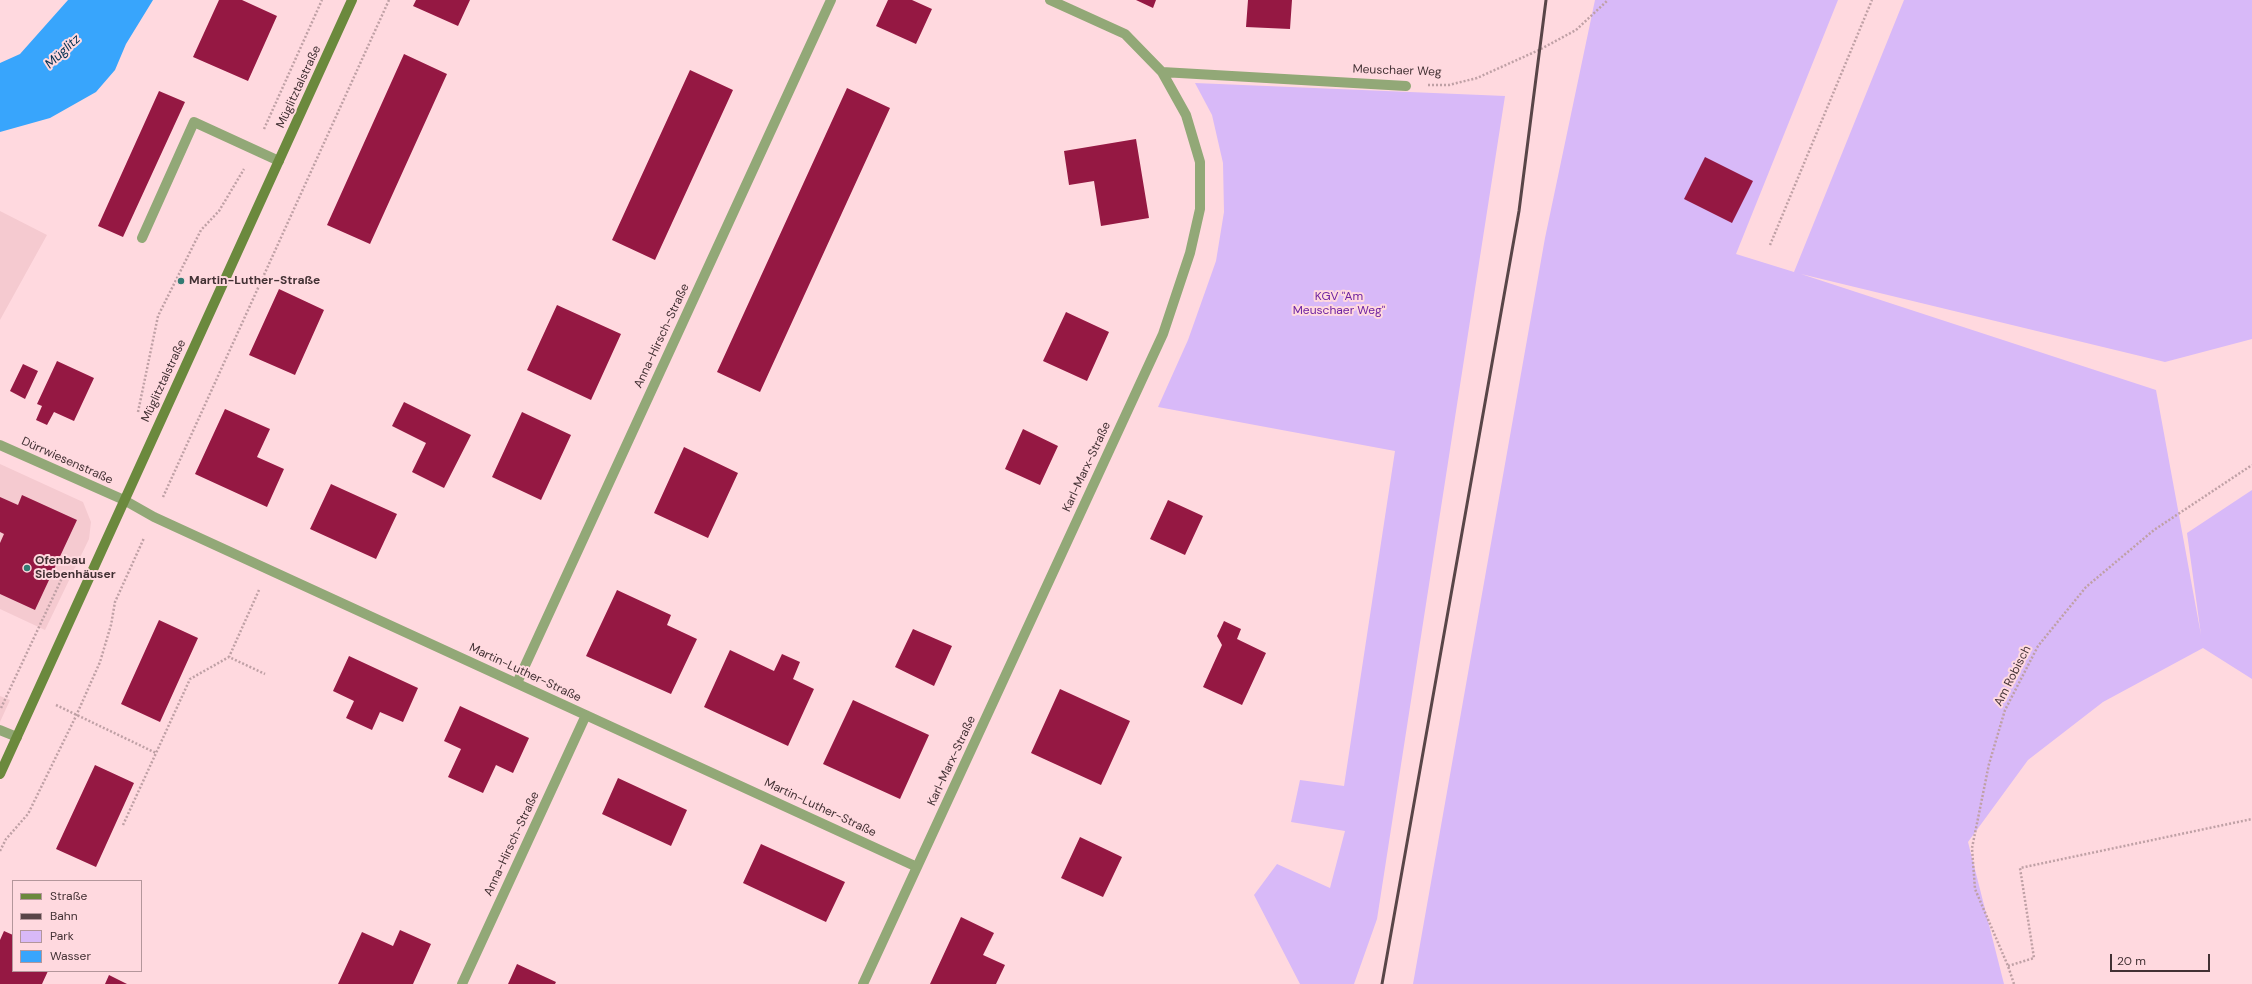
<!DOCTYPE html>
<meta charset="utf-8">
<style>
body{margin:0}
#map{position:relative;width:2252px;height:984px;overflow:hidden;background:#ffd9df;font-family:"DM Sans",sans-serif}
canvas{display:block}
.legend{position:absolute;left:12px;top:880px;width:130px;height:92px;box-sizing:border-box;background:#ffd9df;border:1px solid #b4969b;margin:0;padding:5px 7px;list-style:none;font-size:12px;color:#433134}
.legend li{display:flex;align-items:center;gap:8px;height:20px}
.legend b{width:20px;border:1px solid #b4969b}
.scale{position:absolute;left:2110px;top:954px;width:100px;height:18px;box-sizing:border-box;border:2px solid #433134;border-top:0;padding-left:5px;font-size:12px;line-height:14px;white-space:nowrap;color:#433134;-webkit-text-stroke:3px #ffd9df;paint-order:stroke}
</style>
<div id="map">
<canvas width="2252" height="984"></canvas>
<ul class="legend">
<li><b style="height:5px;background:#6b893d"></b>Straße</li>
<li><b style="height:5px;background:#594548"></b>Bahn</li>
<li><b style="height:11px;background:#d8b9f8"></b>Park</li>
<li><b style="height:11px;background:#38a5fc"></b>Wasser</li>
</ul>
<div class="scale">20 m</div>
</div>
<script>
const c = document.querySelector('canvas').getContext('2d');
c.lineJoin = 'round';
function fill(path, color) { c.fillStyle = color; c.fill(path, 'evenodd'); }
const toPath = rows => new Path2D(rows.map(r => 'M' + r).join(''));
function strokePath(path, color, width, dash) { c.strokeStyle = color; c.lineWidth = width; c.lineCap = dash ? 'butt' : 'round'; c.setLineDash(dash || []); c.stroke(path); }
function drawText(font, color, halo, rows, align = 'center') {
  c.font = font + ' "DM Sans",sans-serif'; c.lineWidth = 4; c.setLineDash([]); c.textBaseline = 'middle'; c.strokeStyle = halo; c.fillStyle = color; for (const [text, x, y, turn = 0] of rows) {
    c.save(); c.translate(x, y); c.rotate((+turn || 0) * Math.PI / 180); c.textAlign = isNaN(turn) ? turn : align; if (halo) c.strokeText(text, 0, 0); c.fillText(text, 0, 0); c.restore();
  }
}
fill(toPath([
 [0,211,47,235,0,320],
 [0,464,83,502,91,522,89,539,45,630,0,609],
 [0,696,10,700,0,722]
]), '#f5cad0');
fill(toPath([
 [1595,0,1838,0,1736,254,1794,272,1904,0,2252,0,2252,339,2165,362,1801,274,2156,390,2201,635,2187,533,2252,490,2252,679,2203,648,2103,702,2028,760,1968,842,2004,984,1413,984,1545,238],
 [1195,83,1505,96,1377,919,1354,984,1300,984,1254,895,1277,864,1330,888,1345,831,1291,822,1300,780,1344,786,1395,451,1158,407,1188,340,1216,261,1224,212,1223,163,1212,115]
]), '#d8b9f8');
fill(toPath([
 [68,0,153,0,126,44,115,70,96,92,50,118,0,132,0,63,20,54]
]), '#38a5fc');
fill(toPath([
 [219,0,242,0,277,16,248,81,193,57],
 [416,0,470,0,458,26,413,6],
 [888,0,912,0,932,9,916,44,876,26],
 [1136,0,1156,0,1153,8],
 [1248,0,1292,0,1290,29,1246,27],
 [404,54,447,74,370,244,327,225],
 [690,70,733,90,655,260,612,240],
 [847,88,890,108,760,392,717,372],
 [159,91,185,102,123,237,98,226],
 [1136,139,1149,218,1101,226,1094,181,1069,185,1064,151],
 [1705,157,1753,181,1732,223,1684,199],
 [279,289,324,310,295,375,249,355],
 [557,305,621,334,591,400,527,370],
 [1066,312,1109,332,1087,381,1043,361],
 [57,361,94,378,74,421,54,412,47,425,36,420,42,406,37,404],
 [23,364,38,371,25,399,10,391],
 [404,402,471,435,444,488,412,472,426,443,392,426],
 [225,409,270,429,257,457,284,469,267,507,195,474],
 [522,412,571,435,541,500,492,477],
 [1023,429,1058,446,1040,485,1005,469],
 [684,447,738,473,708,538,654,513],
 [331,484,397,514,376,559,310,529],
 [22,495,77,520,35,610,0,594,0,543,4,534,0,532,0,497,18,505],
 [1168,500,1203,516,1185,555,1150,539],
 [617,590,671,615,667,625,697,639,671,694,586,656],
 [159,620,198,638,160,722,121,704],
 [1224,621,1241,629,1237,639,1266,653,1242,705,1203,687,1222,645,1217,636],
 [913,629,952,646,934,686,895,667],
 [730,650,774,671,782,654,800,662,793,679,814,689,788,746,704,707],
 [349,656,418,688,403,722,380,712,372,730,346,718,354,701,333,691],
 [1060,689,1130,721,1101,785,1031,753],
 [853,700,929,735,900,799,823,764],
 [460,706,529,738,513,773,496,765,483,793,448,777,461,749,444,741],
 [95,765,134,783,96,867,56,849],
 [618,778,687,810,671,846,602,814],
 [1080,837,1122,857,1103,897,1061,878],
 [761,844,845,882,826,922,743,883],
 [961,917,994,933,983,955,1005,965,996,984,930,984],
 [400,930,431,944,413,984,338,984,362,932,393,946],
 [4,931,13,935,13,971,48,971,42,984,0,984,0,940],
 [517,964,556,982,555,984,508,984],
 [109,975,127,984,105,984]
]), '#951843');
strokePath(toPath([
 [1428,85,1449,85,1477,78,1539,50,1576,30,1608,0],
 [264,129,322,0],
 [1770,245,1872,0],
 [138,412,158,316,201,230,219,211,244,169],
 [163,497,389,0],
 [259,590,229,657,265,674],
 [56,705,156,753],
 [1,708,62,578],
 [123,825,190,679,229,657],
 [0,851,6,839,28,814,76,716,100,662,111,625,115,602,144,538],
 [2008,966,2034,958,2020,868,2252,819],
 [2014,984,2008,966,1975,889,1972,848,1989,764,2005,710,2038,646,2086,587,2154,530,2252,465]
]), '#bfa0a5', 2.5, [2, 2]);
strokePath(toPath([
 [142,238,194,122,279,161],
 [0,730,17,737]
]), '#92a877', 10);
strokePath(toPath([
 [1162,72,1406,86],
 [0,445,124,500,154,517,917,867],
 [517,683,831,0],
 [462,984,586,715],
 [863,984,1163,334,1190,253,1200,209,1200,162,1186,115,1162,72,1125,34,1050,0]
]), '#92a877', 10);
strokePath(toPath([
 [0,774,352,0]
]), '#6b893d', 10);
strokePath(toPath([
 [1382,984,1519,211,1546,0]
]), '#594548', 3);
for (const [x, y, r, color] of [
 [181,281,4,"#337b74"],
 [27,568,4,"#337b74"]
]) { const dot = new Path2D(); dot.arc(x, y, r, 0, 2 * Math.PI); c.fillStyle = color; c.fill(dot); strokePath(dot, '#ffd9df', 1.5); }
drawText('12px', '#433134', '#ffd9df', [
 ["Meuschaer Weg",1397,71,2],
 ["Müglitztalstraße",299,87,-65],
 ["Anna-Hirsch-Straße",662,336,-65],
 ["Müglitztalstraße",164,381,-65],
 ["Dürrwiesenstraße",67,461,24],
 ["Karl-Marx-Straße",1087,467,-65],
 ["Martin-Luther-Straße",525,673,25],
 ["Am Robisch",2013,676,-63],
 ["Karl-Marx-Straße",952,761,-65],
 ["Martin-Luther-Straße",820,808,25],
 ["Anna-Hirsch-Straße",512,844,-65]
]);
drawText('bold 12px', '#433134', '#ffd9df', [
 ["Martin-Luther-Straße",189,281],
 ["Ofenbau",35,561],
 ["Siebenhäuser",35,575]
], 'left');
drawText('12px', '#6f23a1', '#ffd9df', [
 ["KGV \"Am",1339,297],
 ["Meuschaer Weg\"",1339,311]
]);
drawText('italic 13px', '#033051', '#ffd9df', [
 ["Müglitz",63,52,-43]
]);
</script>
